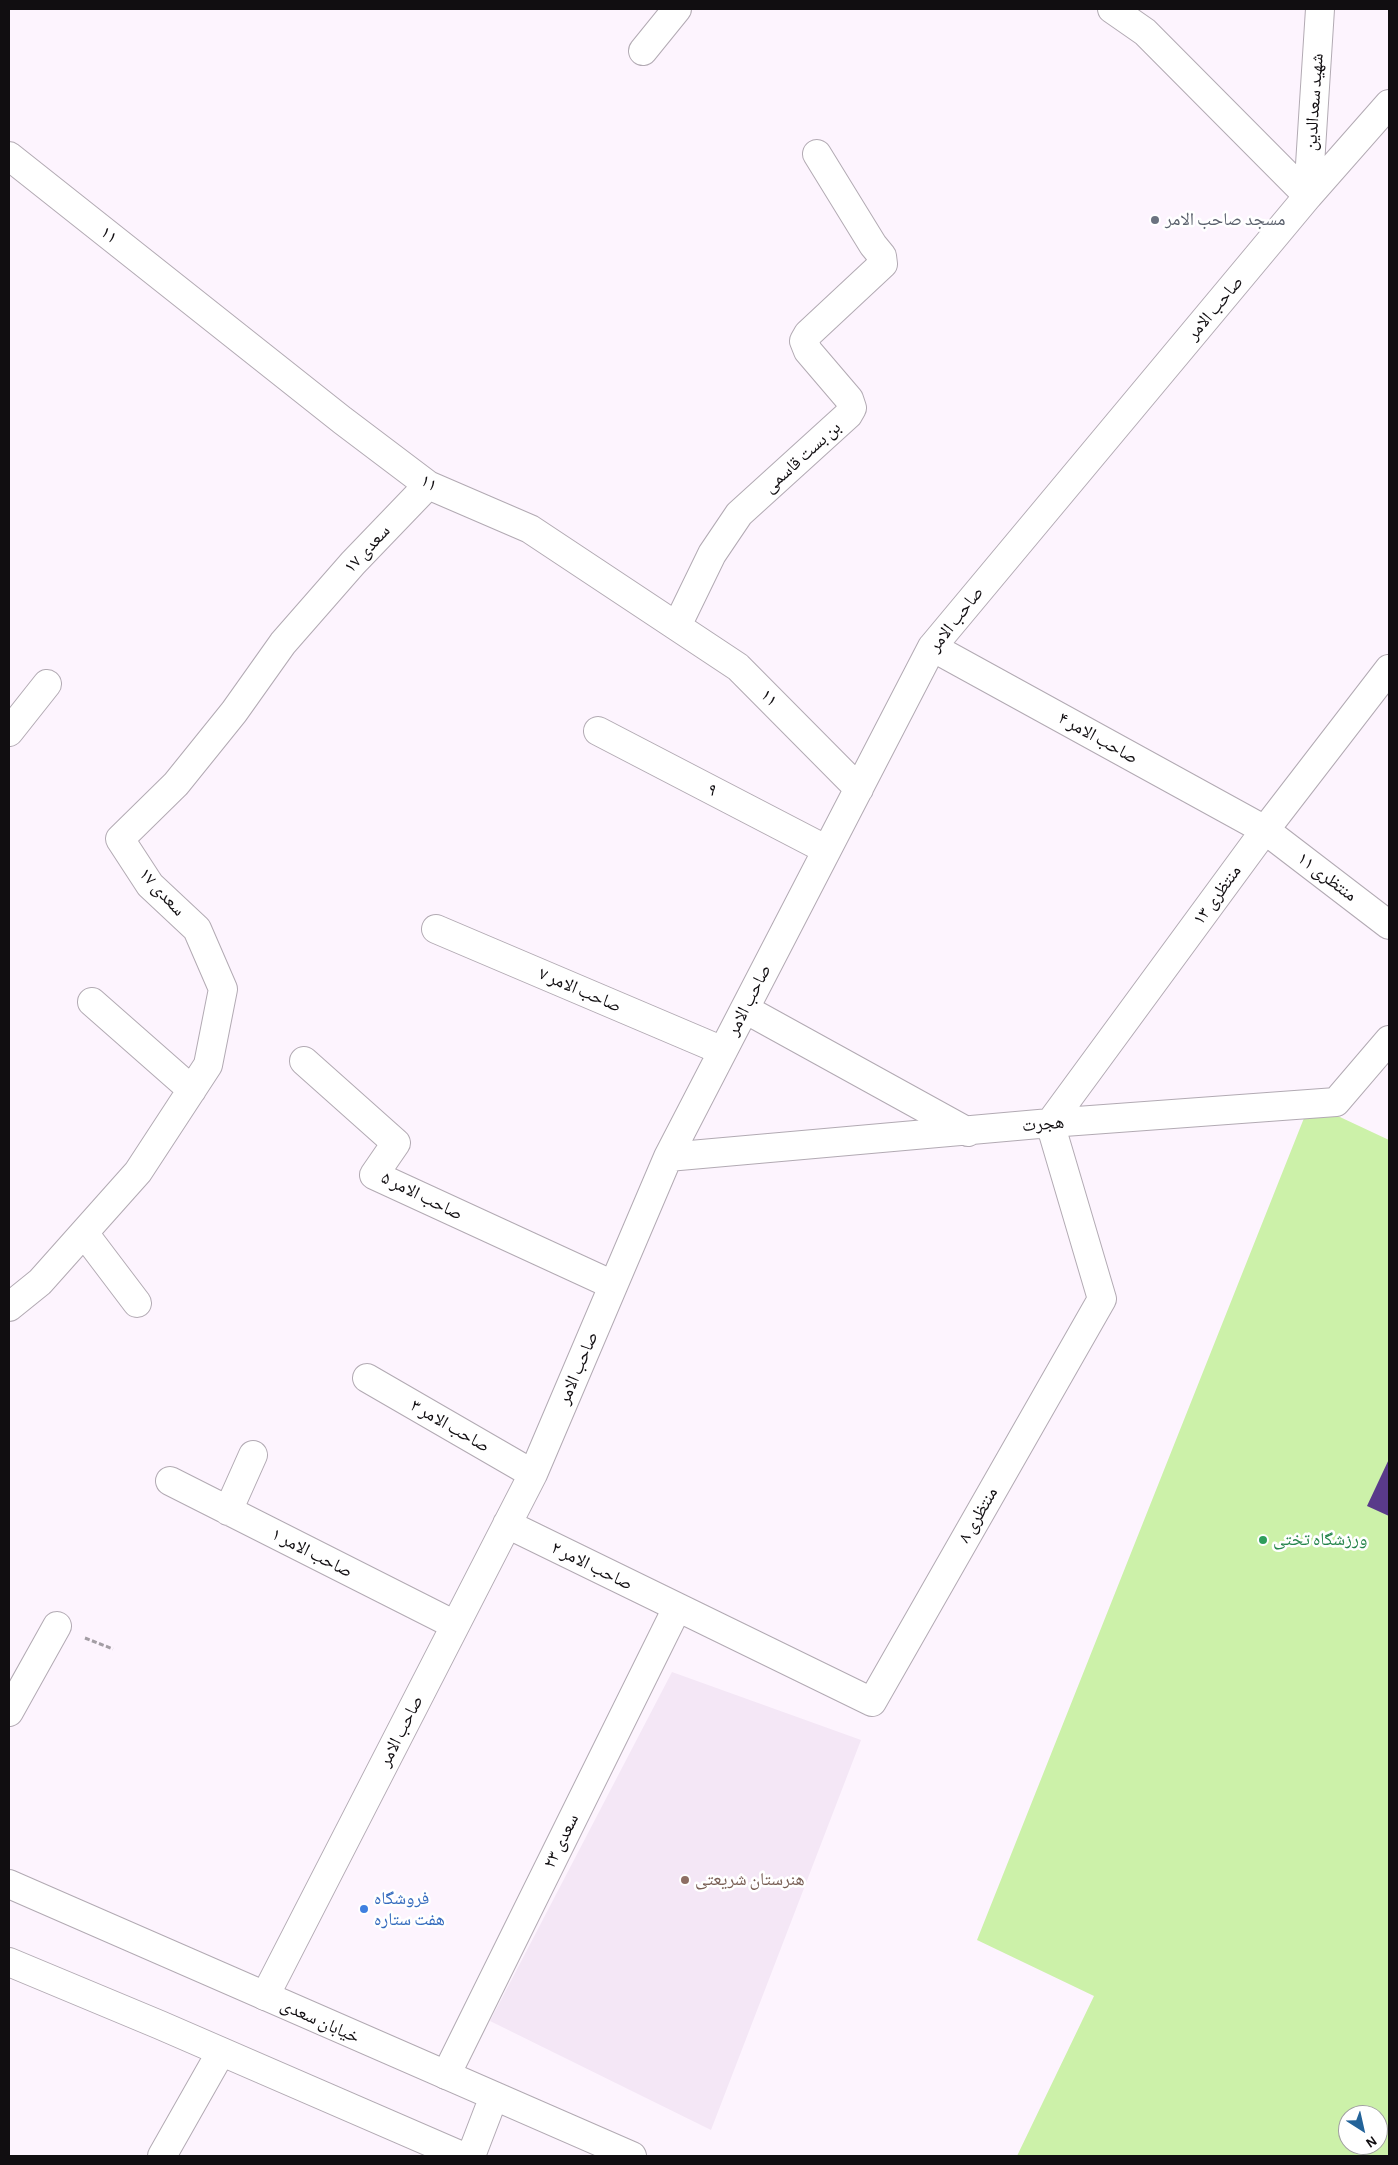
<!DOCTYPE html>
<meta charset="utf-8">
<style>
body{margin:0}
#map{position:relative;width:1398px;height:2165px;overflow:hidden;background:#fdf4fe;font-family:"Alegreya Sans",sans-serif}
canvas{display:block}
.frame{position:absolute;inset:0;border:10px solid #110e11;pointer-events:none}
.north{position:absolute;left:1338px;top:2105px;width:50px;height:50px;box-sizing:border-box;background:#fff;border:1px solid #a09fa0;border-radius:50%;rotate:145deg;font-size:14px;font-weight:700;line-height:20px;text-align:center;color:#110e11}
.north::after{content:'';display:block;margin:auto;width:18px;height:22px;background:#236399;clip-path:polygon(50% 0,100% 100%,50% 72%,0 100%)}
</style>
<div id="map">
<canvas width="1398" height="2165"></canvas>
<div class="frame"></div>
<div class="north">N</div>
</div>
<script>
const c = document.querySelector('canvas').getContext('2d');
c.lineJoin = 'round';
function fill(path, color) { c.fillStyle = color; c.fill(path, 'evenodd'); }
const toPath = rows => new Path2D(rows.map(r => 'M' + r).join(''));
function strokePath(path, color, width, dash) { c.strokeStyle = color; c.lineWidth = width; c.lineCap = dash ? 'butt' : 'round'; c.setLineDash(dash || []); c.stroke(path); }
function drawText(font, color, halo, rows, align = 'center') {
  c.font = font + ' "Alegreya Sans","Noto Naskh Arabic",sans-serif'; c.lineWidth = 5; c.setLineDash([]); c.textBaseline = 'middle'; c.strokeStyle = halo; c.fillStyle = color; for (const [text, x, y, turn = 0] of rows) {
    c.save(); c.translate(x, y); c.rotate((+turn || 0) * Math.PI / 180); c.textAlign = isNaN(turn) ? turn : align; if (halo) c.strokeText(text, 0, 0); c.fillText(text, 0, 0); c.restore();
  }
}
fill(toPath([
 [672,1672,861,1740,711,2130,490,2021]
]), '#f4e7f6');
fill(toPath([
 [1310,1103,1389,1140,1389,2156,1017,2156,1094,1996,977,1940],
 [1348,2115,1378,2115,1378,2145,1348,2145]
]), '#ccf1a9');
fill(toPath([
 [1389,1459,1389,1516,1367,1506]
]), '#593a8a');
const minor = toPath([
 [1112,9,1145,32,1308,196],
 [643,51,677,9],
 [9,156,342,420,428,485,530,529,738,667,859,789],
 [1308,196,1320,9],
 [677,626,712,554,739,514,848,415,852,408,849,399,808,351,804,341,808,334,883,264,882,256,873,245,817,154],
 [932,647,1265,830,1389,925],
 [598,731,827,850],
 [9,732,47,684],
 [436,929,723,1051],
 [92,1002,192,1090],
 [745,1009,968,1132],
 [304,1061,396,1143,374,1175,613,1285],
 [668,1157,1050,1123,1336,1102,1389,1040],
 [84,1233,137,1303],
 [9,1307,40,1282,138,1172,208,1065,223,989,197,929,150,885,120,839,176,784,234,712,283,643,353,563,428,485],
 [367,1378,533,1474],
 [170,1481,455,1625],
 [228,1511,253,1455],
 [507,1524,872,1702,1102,1299,1050,1123,1265,830,1389,669],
 [9,1712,57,1626],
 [265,1996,533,1474,668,1157,932,647,1308,196,1389,104],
 [446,2075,677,1608]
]);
const tertiary = toPath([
 [162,2156,221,2052]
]);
const secondary = toPath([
 [9,1884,632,2156],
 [9,1962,160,2025,462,2156],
 [471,2156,494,2096]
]);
strokePath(minor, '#b2aab3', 30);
strokePath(tertiary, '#b2aab3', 30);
strokePath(secondary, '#b2aab3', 30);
strokePath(toPath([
 [85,1638,113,1649]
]), '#a39da4', 3, [5, 2.5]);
strokePath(minor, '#fff', 28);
strokePath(tertiary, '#fff', 28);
strokePath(secondary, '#fff', 28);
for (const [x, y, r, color] of [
 [1155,220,5,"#6b7280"],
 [1263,1540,5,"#2e9e5b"],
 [685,1880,5,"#8d6e63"],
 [364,1909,5,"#3f7fe0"]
]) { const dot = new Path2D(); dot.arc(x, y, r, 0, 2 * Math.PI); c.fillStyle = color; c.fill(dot); strokePath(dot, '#fff', 2); }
drawText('18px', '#110e11', '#fff', [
 ["شهید سعدالدین",1314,102,-86],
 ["۱۱",109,235,38],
 ["صاحب الامر",1215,308,-50],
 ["بن بست قاسمی",802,457,-42],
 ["۱۱",429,483,30],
 ["سعدی ۱۷",367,549,-47],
 ["صاحب الامر",956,619,-52],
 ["۱۱",769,698,45],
 ["صاحب الامر ۴",1098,738,29],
 ["۹",712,790,27],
 ["منتظری ۱۱",1327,877,37],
 ["سعدی ۱۷",162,892,47],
 ["منتظری ۱۳",1217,895,-54],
 ["صاحب الامر ۷",580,990,23],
 ["صاحب الامر",749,1000,-63],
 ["هجرت",1043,1124,-5],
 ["صاحب الامر ۵",422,1196,26],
 ["صاحب الامر",578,1368,-67],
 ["صاحب الامر ۳",450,1426,30],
 ["منتظری ۸",978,1515,-60],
 ["صاحب الامر ۱",312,1553,27],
 ["صاحب الامر ۲",592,1566,26],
 ["صاحب الامر",401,1731,-63],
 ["سعدی ۲۳",561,1841,-64],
 ["خیابان سعدی",320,2021,24]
]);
drawText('18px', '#5b616d', '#fff', [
 ["مسجد صاحب الامر",1165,220]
], 'left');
drawText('18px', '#27864d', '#fff', [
 ["ورزشگاه تختی",1273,1540]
], 'left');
drawText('18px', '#785e54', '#fff', [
 ["هنرستان شریعتی",695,1880]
], 'left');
drawText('18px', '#366cbe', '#fff', [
 ["فروشگاه",374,1899],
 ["هفت ستاره",374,1920]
], 'left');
</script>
